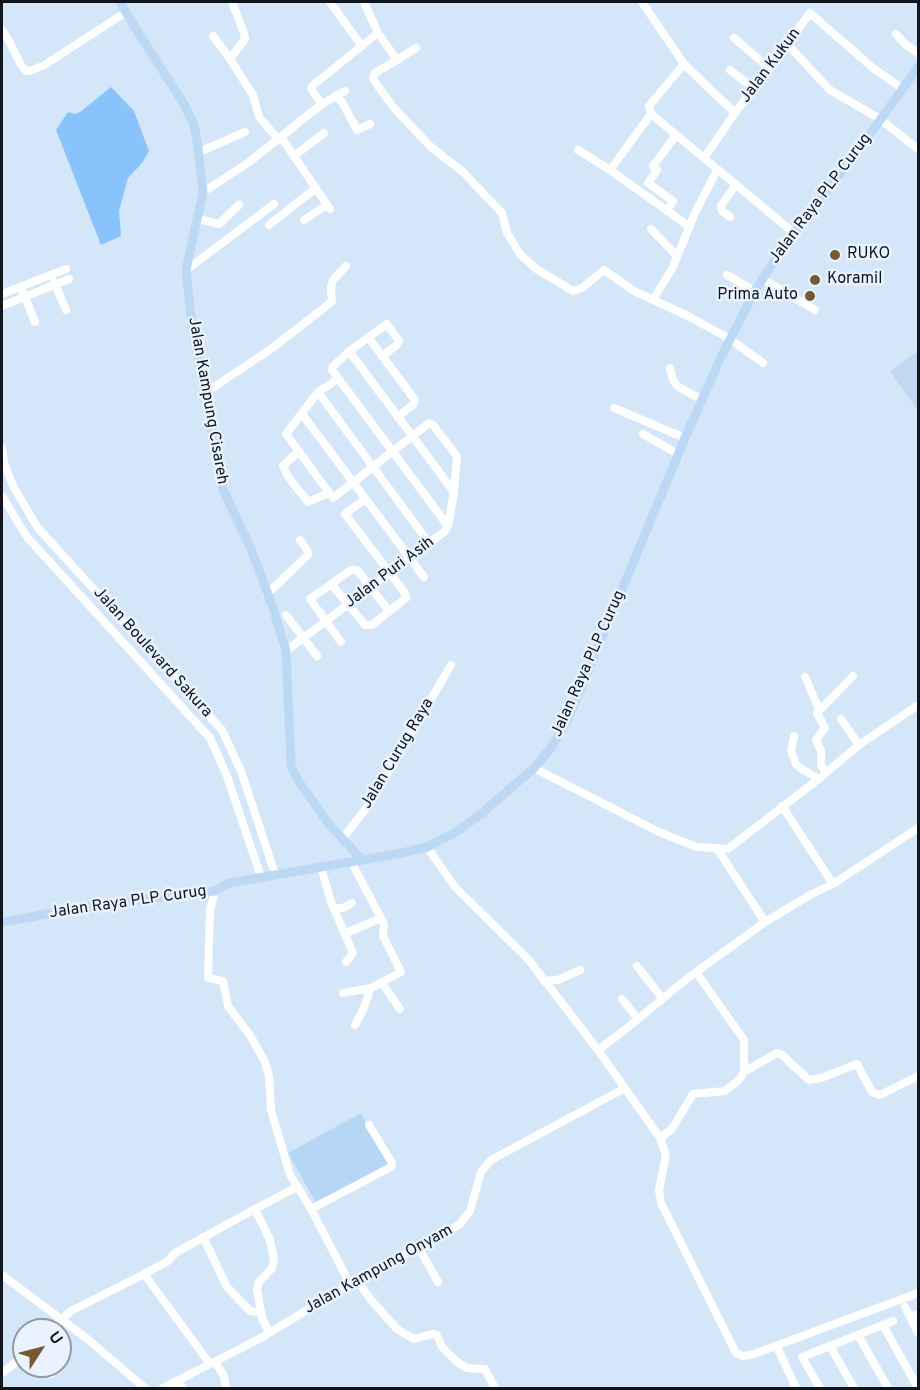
<!DOCTYPE html>
<style>
body{margin:0}
#map{position:relative;width:920px;height:1390px;overflow:hidden;background:#d4e7f9;font-family:Overpass,sans-serif}
canvas{display:block}
.frame{position:absolute;inset:0;border:3px solid #10161c;pointer-events:none}
.north{position:absolute;left:12px;top:1318px;width:60px;height:60px;box-sizing:border-box;background:#e8f3fe;border:2px solid #929ba4;border-radius:50%;rotate:54deg;font-size:16px;font-weight:700;line-height:24px;text-align:center;color:#10161c}
.north::after{content:'';display:block;margin:auto;width:21px;height:27px;background:#7a582f;clip-path:polygon(50% 0,100% 100%,50% 72%,0 100%)}
</style>
<div id="map">
<canvas width="920" height="1390"></canvas>
<div class="frame"></div>
<div class="north">U</div>
</div>
<script>
const c = document.querySelector('canvas').getContext('2d');
c.lineJoin = 'round';
function fill(path, color) { c.fillStyle = color; c.fill(path, 'evenodd'); }
const toPath = rows => new Path2D(rows.map(r => 'M' + r).join(''));
function strokePath(path, color, width, dash) { c.strokeStyle = color; c.lineWidth = width; c.lineCap = dash ? 'butt' : 'round'; c.setLineDash(dash || []); c.stroke(path); }
function drawText(font, color, halo, rows, align = 'center') {
  c.font = font + ' Overpass,sans-serif'; c.lineWidth = 5; c.setLineDash([]); c.textBaseline = 'middle'; c.strokeStyle = halo; c.fillStyle = color; for (const [text, x, y, turn = 0] of rows) {
    c.save(); c.translate(x, y); c.rotate((+turn || 0) * Math.PI / 180); c.textAlign = isNaN(turn) ? turn : align; if (halo) c.strokeText(text, 0, 0); c.fillText(text, 0, 0); c.restore();
  }
}
fill(toPath([
 [918,351,918,411,890,371]
]), '#c0d9f0');
fill(toPath([
 [361,1113,389,1165,317,1205,288,1153]
]), '#b5d6f5');
fill(toPath([
 [111,87,134,111,149,151,142,163,128,178,119,211,121,236,101,245,56,130,68,112,75,114,80,112]
]), '#88c4fb');
strokePath(toPath([
 [232,2,244,33,245,39,230,59,253,95,259,117,278,139],
 [330,2,361,45],
 [364,2,378,33],
 [642,2,684,64,649,106,651,114,794,233],
 [2,30,8,39,21,65,26,71,29,71,43,66,126,12],
 [896,34,906,45,918,53],
 [213,36,230,59],
 [734,38,768,67],
 [787,44,830,90,880,119,918,149],
 [397,60,375,73,373,78,375,82,394,108,431,147,463,172,502,213,507,233,520,254,535,268,573,291,582,288,604,270,634,291,688,316,730,339,763,363],
 [684,64,735,113],
 [730,70,753,88],
 [335,96,342,102,357,130,370,124],
 [322,104,311,89,312,86,378,33,397,60,416,48],
 [281,137,330,209],
 [578,150,610,170,690,227],
 [199,152,245,132],
 [294,156,324,133],
 [704,158,735,113,810,13,873,68,903,89],
 [610,170,651,114],
 [203,192,248,163,322,104,345,91],
 [667,211,673,201,648,183,657,170,653,166,676,135],
 [730,217,722,211,721,206,736,184],
 [198,219,219,224,239,205],
 [304,220,327,205],
 [269,225,316,188],
 [651,229,677,256],
 [186,270,274,204],
 [727,275,755,291],
 [764,278,766,281,815,310],
 [54,282,66,310],
 [21,287,35,322],
 [2,294,66,269],
 [653,300,673,267,694,215,717,170],
 [2,306,69,279],
 [368,337,415,400,413,405,397,417],
 [349,351,454,492],
 [382,356,397,345,399,341,387,324,352,349,333,366,332,370,448,526],
 [670,368,673,380,677,386,702,400],
 [338,379,318,392,429,543],
 [205,393,271,349,320,311,332,301,331,287,333,280,346,266],
 [614,408,685,438],
 [302,414,424,577],
 [643,434,678,454],
 [2,448,4,463,14,488,38,528,222,730,241,771,275,874],
 [299,451,283,466,289,478,308,502,329,493],
 [2,496,27,537,210,738,227,776,261,877],
 [331,584,365,625,372,625,406,598,405,593,345,514,365,499],
 [267,594,308,555,307,550,300,540],
 [286,615,317,656],
 [341,642,310,599,344,575,351,570,357,570,389,611],
 [286,651,444,532,448,526,454,492,457,456,433,425,429,423,333,498,286,434,318,392],
 [805,677,819,709],
 [841,719,859,745],
 [794,736,791,751,796,764,800,768,819,779],
 [534,768,657,831,681,841,697,847,728,849,821,777,859,745,918,705],
 [827,772,821,766,821,751,816,740,825,728,817,713,853,676],
 [342,839,371,802,451,665],
 [427,847,455,887,528,959,598,1050,660,1138,666,1155,659,1190,661,1203,736,1353,742,1356,751,1355,918,1293],
 [321,867,331,902,353,953,346,962],
 [833,884,918,828],
 [215,891,210,910,208,978,223,981,228,1006,251,1037,265,1062,269,1076,271,1110,290,1175,311,1209,350,1284],
 [334,908,343,908,352,903],
 [765,922,812,894,833,884,782,806],
 [346,933,381,918],
 [637,966,662,998],
 [696,972,744,1040,744,1072],
 [544,981,558,980,580,970],
 [382,983,400,1009],
 [343,993,371,988,401,972,383,936,384,924,354,867,354,860],
 [622,999,638,1019],
 [355,1025,363,1010,371,988],
 [598,1050,626,1029,684,981,765,922,718,850],
 [660,1138,672,1129,693,1094,725,1091,739,1080,744,1072,777,1053,782,1055,809,1080,821,1078,857,1064,872,1092,880,1095,918,1076],
 [311,1209,391,1167,392,1163,369,1125],
 [203,1237,227,1287,250,1311,261,1313],
 [419,1248,438,1282],
 [144,1274,210,1364],
 [2,1275,85,1337,145,1388],
 [357,1280,371,1300,397,1329,414,1339,432,1334,437,1335,442,1347,457,1362,467,1368,485,1369,495,1388],
 [905,1307,918,1333],
 [910,1317,918,1314],
 [883,1325,918,1388],
 [50,1330,71,1311,144,1274,168,1261,175,1253,255,1209],
 [269,1333,262,1318,257,1289,259,1282,272,1268,274,1259,270,1240,255,1209,297,1187],
 [858,1335,888,1388],
 [830,1346,854,1388],
 [777,1347,796,1388],
 [215,1362,224,1376,226,1388],
 [43,1366,51,1374],
 [2,1373,24,1356],
 [177,1381,183,1388],
 [163,1388,259,1339,350,1284,452,1229,460,1224,470,1211,481,1172,491,1160,625,1088],
 [820,1388,802,1357,893,1321]
]), '#fff', 8);
strokePath(toPath([
 [120,2,134,26,184,104,194,125,197,141,203,192,186,270,192,325,222,487,251,549,273,608,286,651,291,765,297,779,329,824,361,859],
 [2,922,97,905,215,891,229,883,402,853,427,847,456,832,482,813,534,768,551,748,568,719,685,438,720,359,755,291,781,250,863,144,918,67]
]), '#bbd9f5', 9);
for (const [x, y, r, color] of [
 [835,255,6,"#7a582f"],
 [815,280,6,"#7a582f"],
 [810,296,6,"#7a582f"]
]) { const dot = new Path2D(); dot.arc(x, y, r, 0, 2 * Math.PI); c.fillStyle = color; c.fill(dot); strokePath(dot, '#e8f3fe', 2); }
drawText('16px', '#10161c', '#e8f3fe', [
 ["Jalan Kukun",771,66,-53],
 ["Jalan Raya PLP Curug",821,199,-53],
 ["Jalan Kampung Cisareh",207,401,80],
 ["Jalan Puri Asih",390,573,-37],
 ["Jalan Boulevard Sakura",152,653,48],
 ["Jalan Raya PLP Curug",589,664,-66],
 ["Jalan Curug Raya",398,754,-59],
 ["Jalan Raya PLP Curug",128,903,-8],
 ["Jalan Kampung Onyam",379,1270,-29]
]);
drawText('16px', '#10161c', '#e8f3fe', [
 ["RUKO",847,255],
 ["Koramil",827,280],
 ["Prima Auto",798,296,"right"]
], 'left');
</script>
